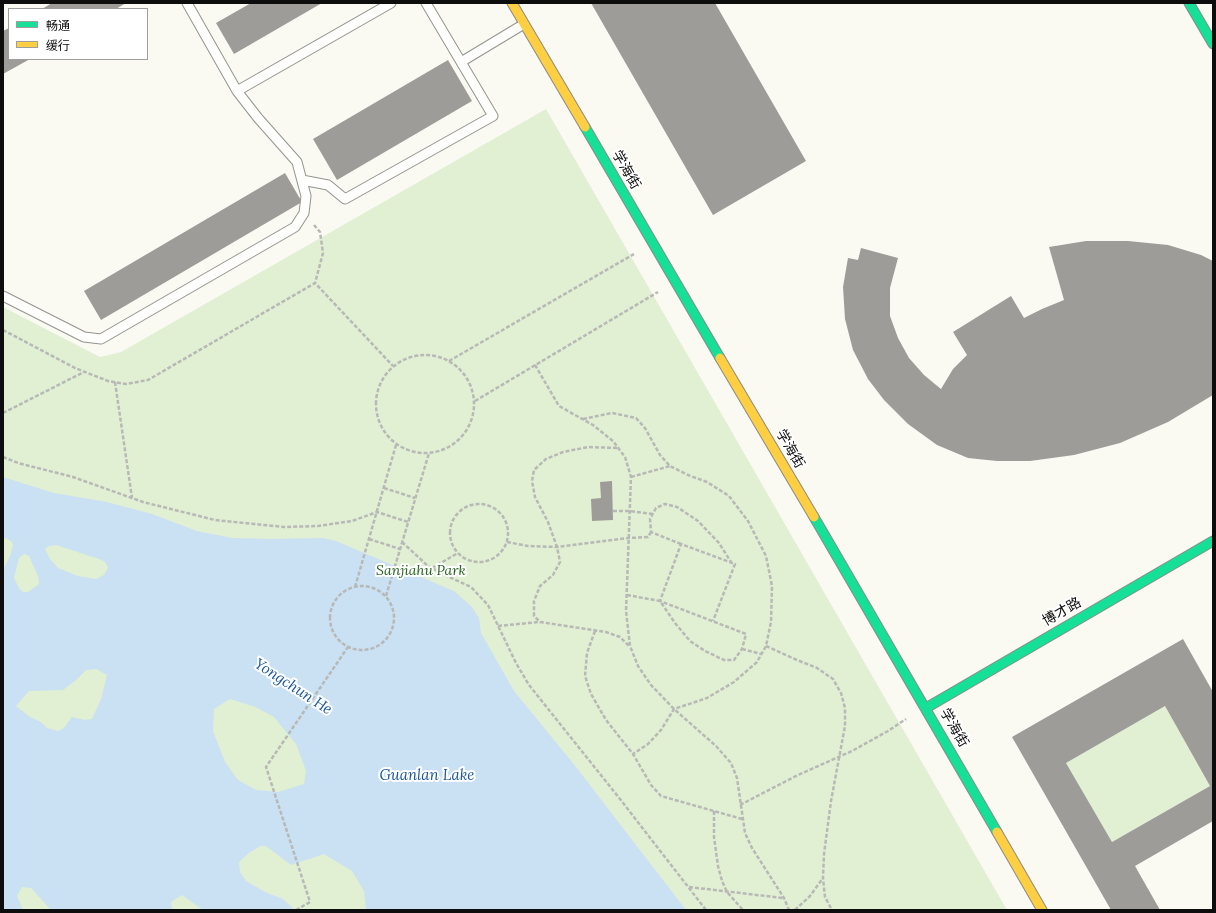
<!DOCTYPE html>
<meta charset="utf-8">
<style>
body{margin:0}
#map{position:relative;width:1216px;height:913px;overflow:hidden;background:#fafaf2;font-family:Lora,"Noto Sans SC",serif}
canvas{display:block}
.frame{position:absolute;inset:0;border:4px solid #0d0d0d;pointer-events:none}
.legend{position:absolute;left:8px;top:8px;width:140px;height:52px;box-sizing:border-box;background:#fff;border:1px solid #9e9e9e;margin:0;padding:5px 7px;list-style:none;font-size:12px;color:#0d0d0d}
.legend li{display:flex;align-items:center;gap:8px;height:20px}
.legend b{width:20px;border:1px solid #9e9e9e}
</style>
<div id="map">
<canvas width="1216" height="913"></canvas>
<div class="frame"></div>
<ul class="legend">
<li><b style="height:5px;background:#16e098"></b>畅通</li>
<li><b style="height:5px;background:#ffcf43"></b>缓行</li>
</ul>
</div>
<script>
const c = document.querySelector('canvas').getContext('2d');
c.lineJoin = 'round';
function fill(path, color) { c.fillStyle = color; c.fill(path, 'evenodd'); }
const toPath = rows => new Path2D(rows.map(r => 'M' + r).join(''));
function strokePath(path, color, width, dash) { c.strokeStyle = color; c.lineWidth = width; c.lineCap = dash ? 'butt' : 'round'; c.setLineDash(dash || []); c.stroke(path); }
function drawText(font, color, halo, rows, align = 'center') {
  c.font = font + ' Lora,"Noto Sans SC",serif'; c.lineWidth = 4; c.setLineDash([]); c.textBaseline = 'middle'; c.strokeStyle = halo; c.fillStyle = color; for (const [text, x, y, turn = 0] of rows) {
    c.save(); c.translate(x, y); c.rotate((+turn || 0) * Math.PI / 180); c.textAlign = isNaN(turn) ? turn : align; if (halo) c.strokeText(text, 0, 0); c.fillText(text, 0, 0); c.restore();
  }
}
fill(toPath([
 [546,109,1007,910,3,910,3,307,100,357,121,352],
 [1165,706,1210,786,1112,842,1066,763]
]), '#e1f0d3');
fill(toPath([
 [3,477,54,493,107,502,152,514,197,531,232,538,271,539,323,538,336,541,454,591,472,607,479,618,481,633,514,691,576,767,686,910,366,910,364,891,352,871,324,854,291,865,266,846,260,846,249,853,239,862,240,872,246,881,265,892,283,899,295,910,203,910,182,895,171,902,172,910,51,910,31,888,22,887,17,896,22,908,24,910,3,910,3,570,10,556,13,546,12,542,6,538,3,539],
 [56,545,99,559,105,562,108,568,104,575,96,579,78,576,58,568,50,559,45,549,49,546],
 [24,554,29,556,38,576,39,584,28,592,23,592,19,588,14,578,19,558],
 [96,669,107,675,101,699,92,719,85,720,72,717,64,728,58,731,47,728,41,722,30,717,16,706,29,691,63,690,76,680,86,670],
 [230,699,255,707,274,717,296,744,306,771,304,784,278,792,256,790,238,780,225,762,213,731,214,709]
]), '#c9e1f3');
fill(toPath([
 [52,3,126,3,116,9,42,9],
 [251,3,322,3,234,54,216,23],
 [591,3,715,3,806,161,713,215],
 [9,28,9,59,30,59,3,74,3,31],
 [448,60,472,101,337,180,313,139],
 [285,173,302,202,101,320,84,291],
 [1086,241,1128,241,1168,245,1201,255,1213,261,1213,395,1168,422,1120,443,1074,455,1030,461,997,461,968,458,937,445,908,424,884,400,868,379,853,350,845,319,843,287,848,258,858,260,861,248,898,258,890,288,890,316,898,338,909,358,924,375,941,389,953,369,967,355,953,332,1011,296,1024,318,1042,309,1064,300,1049,247],
 [612,481,613,520,592,521,591,499,601,498,600,482],
 [1183,639,1213,692,1213,821,1135,866,1160,910,1111,910,1012,737],
 [1165,706,1210,786,1112,842,1066,763]
]), '#9d9c98');
const lane = toPath([
 [461,62,524,24],
 [237,91,391,3],
 [302,180,328,185,345,199,493,116,426,3],
 [3,296,84,337,101,339,295,227,304,213,306,196,297,162,258,118,237,91,187,3]
]);
const fast = toPath([
 [1189,3,1213,44],
 [585,127,720,358],
 [814,517,997,832],
 [926,708,1213,541]
]);
const slow = toPath([
 [512,3,585,127],
 [720,358,814,517],
 [997,832,1042,910]
]);
strokePath(lane, '#949490', 11);
strokePath(fast, '#8a8a87', 11);
strokePath(slow, '#8a8a87', 11);
strokePath(toPath([
 [314,225,320,232,323,253,315,283],
 [3,330,75,368,108,381,126,384,148,380,315,283,393,366],
 '376 404a49 49 0 1 1 98 0a49 49 0 1 1-98 0Z',
 [449,361,634,254],
 [535,365,559,406,593,425,613,441,625,457,631,477,626,611,630,646,638,666,651,685,674,709,716,746,731,763,737,778,745,833,752,848,784,898,789,910],
 [115,382,132,498],
 [475,401,658,292],
 [3,413,84,372],
 [583,419,612,413,636,418,645,428,660,455,670,466,688,475,707,482,729,496,748,521,766,556,772,586,771,622,766,646,757,662,734,682,707,698,674,709,661,730,648,744,633,754],
 [617,448,588,447,563,452,546,459,534,470,532,481,535,497,548,522,557,547,560,562,553,575,540,586,534,601,534,616,540,622,606,632,620,637,629,646],
 [3,457,18,463,73,477,143,502,215,520,284,527,318,526,352,521,377,512,408,522],
 [631,477,670,466],
 [384,488,415,498],
 '450 533a29 29 0 1 1 58 0a29 29 0 1 1-58 0Z',
 [613,511,630,511,653,514],
 [369,539,400,549],
 [402,542,428,566,447,576,471,587,488,605,516,663,529,685,620,799,706,910],
 [507,542,528,546,557,547,629,538,648,537,651,532],
 [681,544,651,532,650,519,656,508,665,504,677,507,698,521,719,543,731,562],
 [432,568,458,553],
 '330 618a32 32 0 1 1 64 0a32 32 0 1 1-64 0Z',
 [355,587,396,445],
 [627,595,660,601,675,623,690,641,705,651,724,660,734,660,742,649,746,634,660,601,681,544,735,564,713,621],
 [386,596,429,453],
 [498,626,539,622],
 [595,631,587,653,585,676,591,694,606,720,633,754,651,785,661,796,742,819],
 [766,646,797,660,817,668,833,679,841,693,845,708,845,726,831,801,824,854,823,878,825,897,832,910],
 [742,649,761,654],
 [740,805,798,775,852,751,888,731,906,719],
 [714,811,714,837,718,866,722,881,727,892,743,910],
 [689,887,783,898],
 [296,910,310,902,266,767,348,647],
 [795,910,810,896,823,878]
]), '#b8b8b6', 2.5, [4, 2]);
strokePath(lane, '#fefefd', 9);
strokePath(fast, '#16e098', 9);
strokePath(slow, '#ffcf43', 9);
drawText('14px', '#0d0d0d', '#fff', [
 ["学海街",626,170,60],
 ["学海街",790,449,60],
 ["博才路",1062,612,-30],
 ["学海街",954,728,60]
]);
drawText('italic 14px', '#276320', '#fff', [
 ["Sanjiahu Park",421,571]
]);
drawText('italic 15px', '#1b569a', '#fff', [
 ["Yongchun He",293,687,33],
 ["Guanlan Lake",427,776]
]);
</script>
